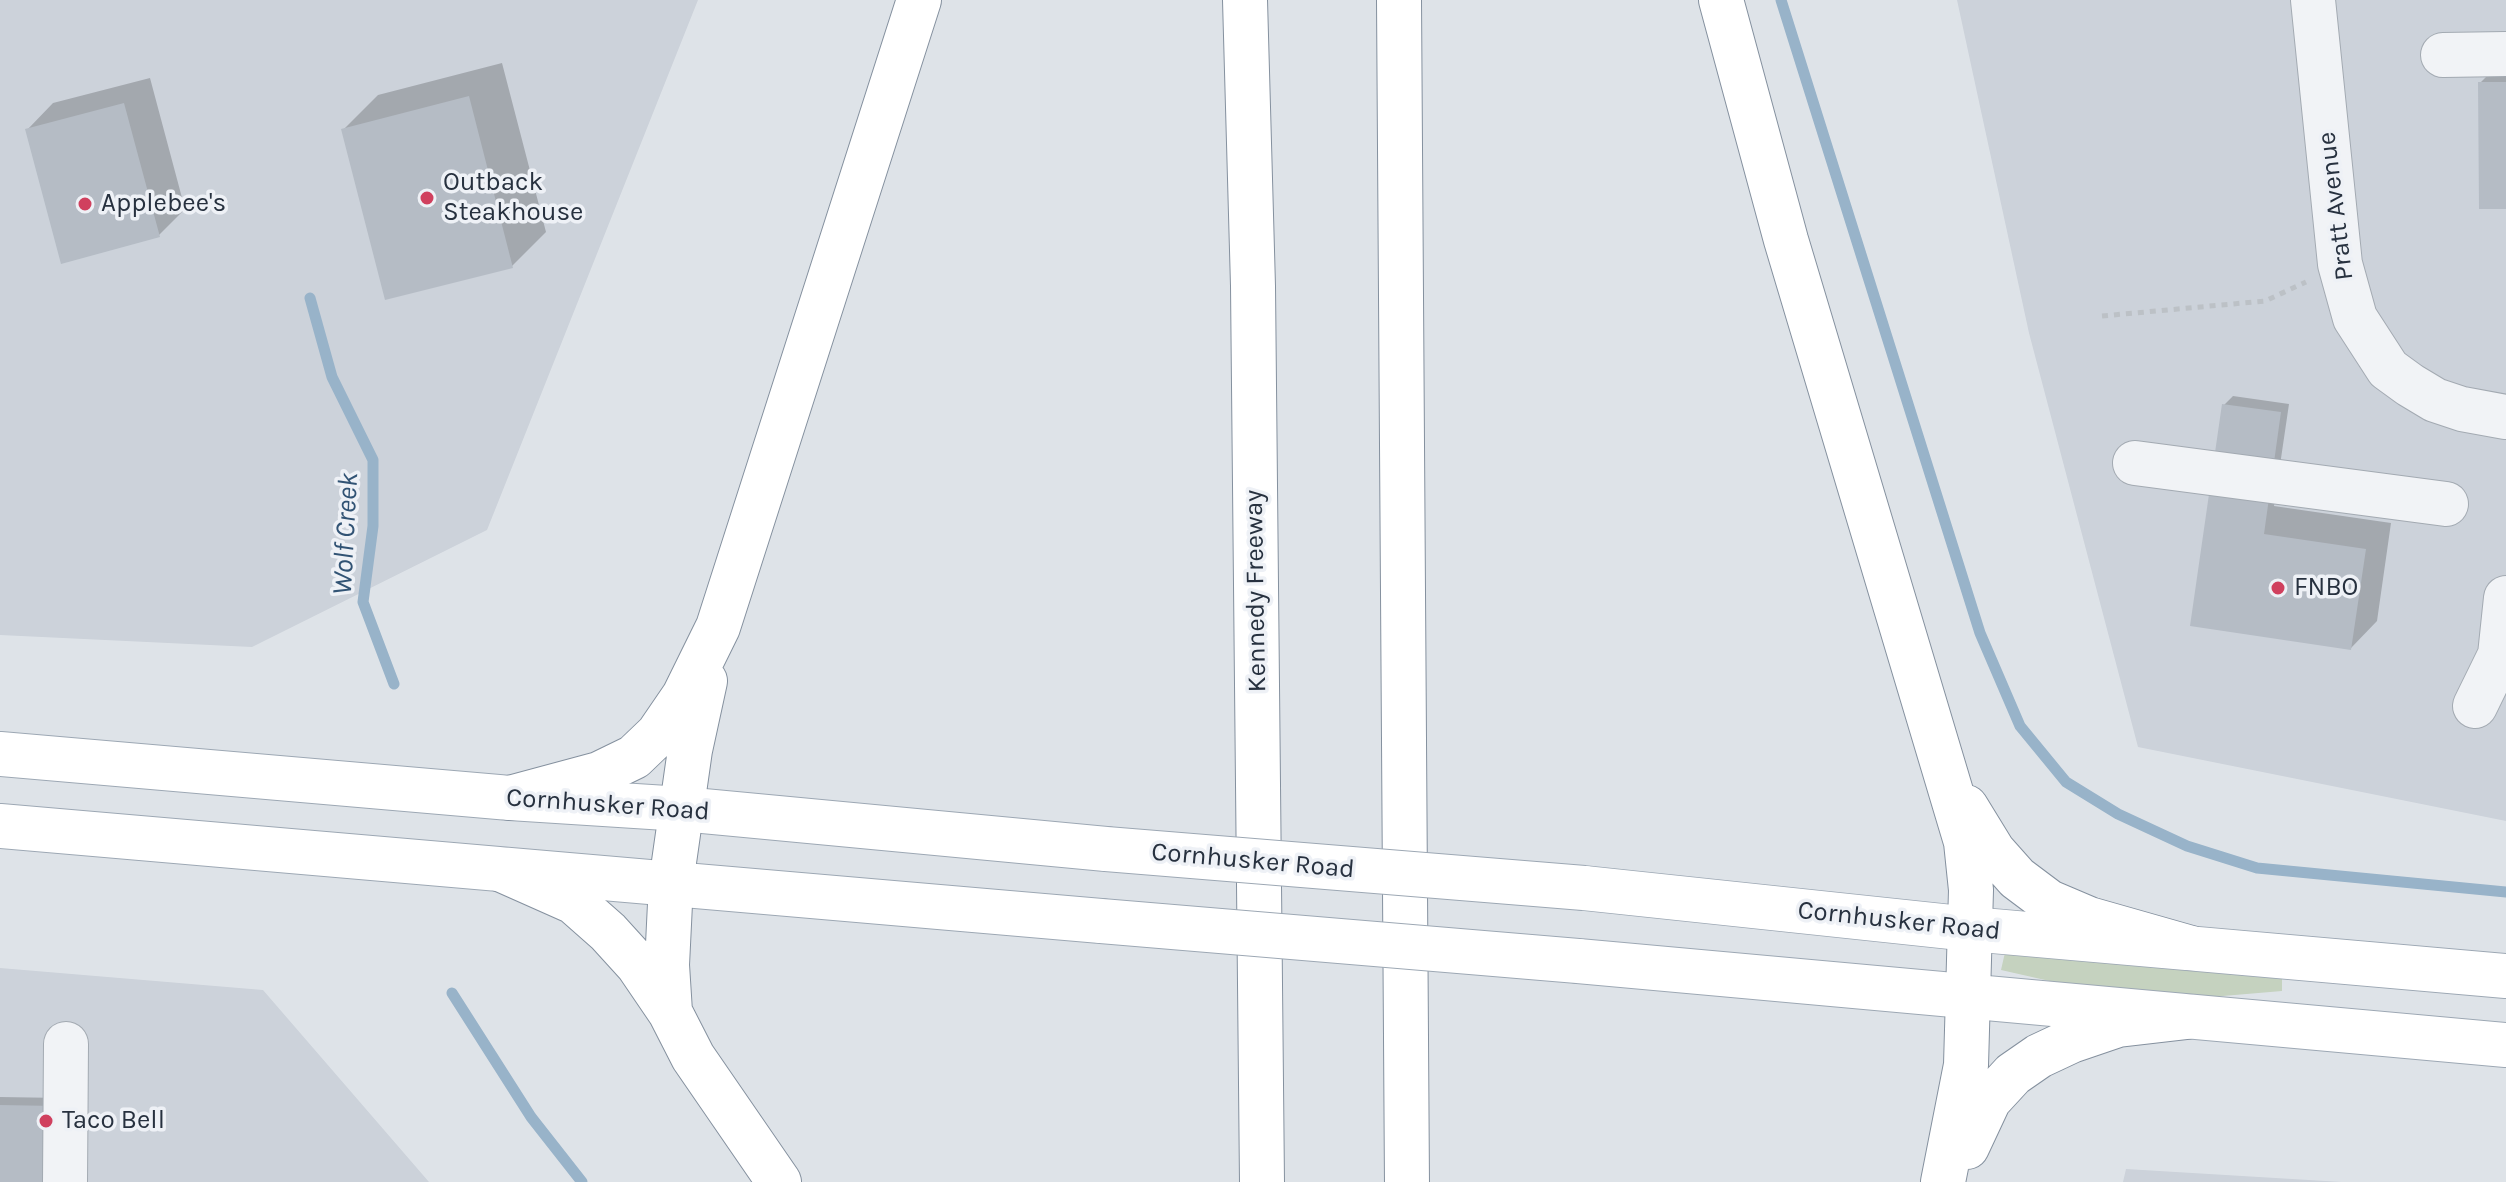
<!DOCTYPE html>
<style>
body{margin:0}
canvas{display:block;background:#dee3e8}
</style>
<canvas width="2506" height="1182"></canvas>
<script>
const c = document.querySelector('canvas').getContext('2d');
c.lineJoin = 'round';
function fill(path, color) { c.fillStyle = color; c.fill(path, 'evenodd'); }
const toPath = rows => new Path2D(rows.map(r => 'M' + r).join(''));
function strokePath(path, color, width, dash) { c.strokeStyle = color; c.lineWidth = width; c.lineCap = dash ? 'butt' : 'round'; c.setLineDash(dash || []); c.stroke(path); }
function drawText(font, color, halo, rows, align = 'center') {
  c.font = font + ' Karla,sans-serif'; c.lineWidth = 7; c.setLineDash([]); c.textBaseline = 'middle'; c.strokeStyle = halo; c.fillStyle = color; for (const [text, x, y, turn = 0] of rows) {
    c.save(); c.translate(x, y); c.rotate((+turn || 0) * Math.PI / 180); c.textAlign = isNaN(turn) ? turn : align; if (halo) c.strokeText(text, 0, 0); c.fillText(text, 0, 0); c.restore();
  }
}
fill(toPath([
 [0,0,698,0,487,530,252,647,0,635],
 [1957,0,2506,0,2506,821,2138,747,2029,333],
 [0,968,263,990,429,1182,0,1182],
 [2126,1169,2342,1182,2123,1182]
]), '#ccd2da');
fill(toPath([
 [2006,948,2282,973,2282,991,2211,997,2054,982,2001,970]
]), '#c5d2bf');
fill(toPath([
 [2506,57,2506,207,2480,83],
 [502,63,546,232,512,266,344,129,378,95],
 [150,78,185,209,159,235,27,130,53,103],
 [2233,396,2289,404,2274,506,2391,523,2377,621,2351,648,2192,624,2224,405],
 [0,1097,63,1098,0,1182]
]), '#0003');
strokePath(toPath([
 [1781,0,1980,633,2020,726,2066,782,2118,814,2187,846,2257,868,2506,892],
 [310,298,332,377,373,460,373,526,363,602,394,684],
 [452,993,531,1117,582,1182]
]), '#98b3c9', 11);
fill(toPath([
 [2478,82,2506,82,2506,209,2479,209],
 [469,96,513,268,385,300,341,129],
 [124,103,160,237,61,264,25,129],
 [2222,404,2281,412,2264,534,2366,549,2351,650,2190,626],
 [0,1105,56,1106,55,1182,0,1182]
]), '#b5bcc5');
const minor = toPath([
 [2313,0,2340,264,2355,318,2388,369,2410,385,2435,400,2462,409,2506,417],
 [2443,55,2506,54],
 [2135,463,2446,504],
 [2475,706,2500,655,2506,598],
 [65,1182,66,1044]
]);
const major = toPath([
 [0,754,510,798,682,809,1106,849],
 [0,826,1101,921],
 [1584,888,1970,929,2506,976],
 [1578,961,2506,1045]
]);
const highway = toPath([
 [1245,0,1253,286,1262,1182],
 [1399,0,1407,1182],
 [1721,0,1786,240,1966,842,1971,890,1966,1065,1943,1182],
 [510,798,599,774,634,757,658,734,684,696,718,627,919,0],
 [1966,807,1993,851,2017,878,2049,902,2089,919,2191,948],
 [502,870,574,902,608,932,638,965,670,1012,693,1057,779,1182],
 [670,1012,667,965,671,883,690,750,705,681],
 [1967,1147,1989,1100,2013,1074,2039,1056,2071,1041,2118,1025,2187,1017]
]);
strokePath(minor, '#a3aab2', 46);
strokePath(major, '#9da8b4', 46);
strokePath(highway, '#85919f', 46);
strokePath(toPath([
 [2102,316,2265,301,2306,282]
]), '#bcc1c6', 5, [6, 6]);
strokePath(minor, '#f1f3f6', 44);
strokePath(major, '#fff', 44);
strokePath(highway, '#fff', 44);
const majorBridge = toPath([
 [1106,849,1584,888],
 [1101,921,1578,961]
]);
strokePath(majorBridge, '#9da8b4', 46, []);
strokePath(majorBridge, '#fff', 44);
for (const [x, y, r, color] of [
 [427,198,8,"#d0405e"],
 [85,204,8,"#d0405e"],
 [2278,588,8,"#d0405e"],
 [46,1121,8,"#d0405e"]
]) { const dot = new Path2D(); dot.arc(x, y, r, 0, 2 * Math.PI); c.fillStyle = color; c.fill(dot); strokePath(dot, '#eef1f6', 3); }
drawText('26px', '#27313f', '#eef1f6', [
 ["Outback",443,183],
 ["Steakhouse",443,213],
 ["Applebee's",101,204],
 ["FNBO",2294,588],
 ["Taco Bell",62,1121]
], 'left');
drawText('26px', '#27313f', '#eef1f6', [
 ["Pratt Avenue",2336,206,-97],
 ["Kennedy Freeway",1256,591,-91],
 ["Cornhusker Road",608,805,4],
 ["Cornhusker Road",1253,861,5],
 ["Cornhusker Road",1899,921,6]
]);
drawText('italic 28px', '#315374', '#eef1f6', [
 ["Wolf Creek",346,534,-87]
]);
</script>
